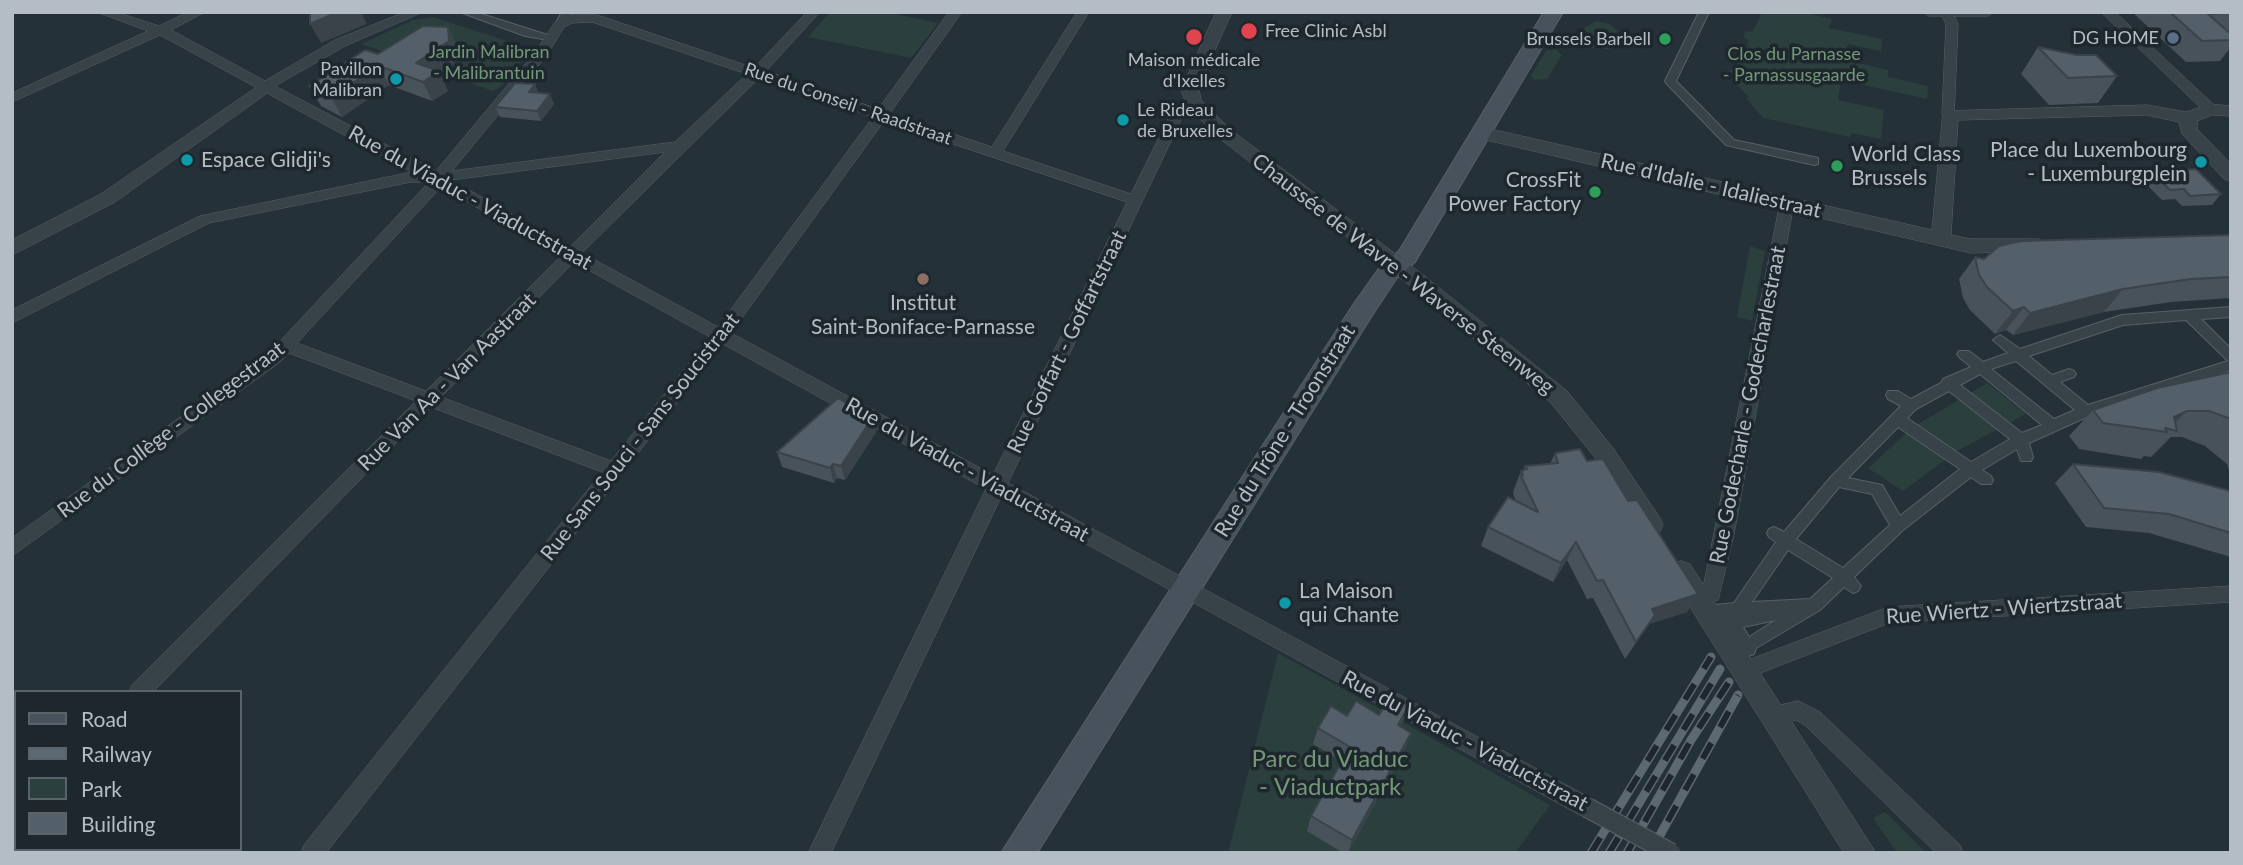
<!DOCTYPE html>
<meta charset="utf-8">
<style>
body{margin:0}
#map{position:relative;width:2243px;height:865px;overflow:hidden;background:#253139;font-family:Lato,sans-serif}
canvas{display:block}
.frame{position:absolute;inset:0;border:14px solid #b4bdc5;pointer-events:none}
.legend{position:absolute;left:14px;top:690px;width:228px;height:161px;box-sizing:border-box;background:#1e272e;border:2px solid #5a636a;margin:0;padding:9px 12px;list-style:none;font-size:21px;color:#b4bdc5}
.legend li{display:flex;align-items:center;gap:14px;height:35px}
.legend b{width:35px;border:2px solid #5a636a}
</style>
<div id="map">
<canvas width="2243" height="865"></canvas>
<div class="frame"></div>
<ul class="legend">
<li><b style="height:9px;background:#47525c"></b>Road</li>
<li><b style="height:9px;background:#5d6972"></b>Railway</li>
<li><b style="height:19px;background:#2b3f3c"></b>Park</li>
<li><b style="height:19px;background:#535f69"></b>Building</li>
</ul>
</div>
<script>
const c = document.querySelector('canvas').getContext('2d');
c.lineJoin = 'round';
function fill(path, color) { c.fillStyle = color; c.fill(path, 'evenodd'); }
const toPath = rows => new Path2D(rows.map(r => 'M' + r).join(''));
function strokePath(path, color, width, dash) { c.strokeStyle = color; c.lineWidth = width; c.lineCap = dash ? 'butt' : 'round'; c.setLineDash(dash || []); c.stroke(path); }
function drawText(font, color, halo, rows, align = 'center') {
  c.font = font + ' Lato,sans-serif'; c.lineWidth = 7; c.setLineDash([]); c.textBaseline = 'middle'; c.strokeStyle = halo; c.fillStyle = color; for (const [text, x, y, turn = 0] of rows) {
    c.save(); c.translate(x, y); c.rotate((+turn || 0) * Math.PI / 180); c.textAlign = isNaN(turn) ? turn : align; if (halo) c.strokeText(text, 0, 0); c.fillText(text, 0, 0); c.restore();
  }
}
fill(toPath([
 [830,12,886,12,938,23,911,58,808,37],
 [1757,12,1803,12,1832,19,1829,28,1882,39,1881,51,1848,44,1845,60,1888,70,1888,77,1928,86,1927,99,1841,80,1838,100,1884,110,1881,139,1851,133,1850,137,1763,118,1746,98,1749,97,1726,74,1743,59,1749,40,1743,37,1745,31,1752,32,1759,20,1761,14],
 [433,17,522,46,527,53,501,87,493,91,470,83,464,75,446,68,464,57,455,53,457,49,454,46,385,52,361,44,413,20],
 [1596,21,1610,24,1623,36,1612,42,1613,49,1596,49,1577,42,1584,28],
 [1556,49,1562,55,1547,79,1534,80,1531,75,1546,51],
 [1750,246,1765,251,1752,321,1737,317],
 [1987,383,2026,414,1957,451,1903,491,1868,468,1913,427],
 [1278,653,1403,722,1550,805,1515,853,1228,853],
 [1885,812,1926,853,1897,853,1873,818]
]), '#2b3f3c');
const pedestrian = toPath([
 [460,12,475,12,554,37,549,40,525,36,460,12],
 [562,12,572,12,564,26,556,26,555,24,562,12],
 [1699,12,1709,12,1676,81,1734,140,1818,158,1818,164,1814,165,1726,145,1666,83,1665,81,1699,12],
 [2231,307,2231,317,2201,319,2231,349,2231,370,2091,415,2029,443,2033,457,2031,461,2021,461,2017,449,1982,470,1991,476,1993,480,1991,484,1981,484,1971,477,1903,530,1854,577,1861,586,1858,591,1853,593,1844,587,1820,610,1756,648,1754,654,1748,656,1742,654,1716,615,1714,610,1716,605,1734,603,1776,542,1769,537,1767,533,1769,529,1774,527,1784,532,1831,477,1901,406,1888,399,1886,395,1888,391,1898,391,1911,399,1941,383,1943,379,1971,367,1959,357,1957,354,1959,351,1969,351,1983,362,2008,353,1993,340,2000,335,2020,349,2122,315,2231,307],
 [2186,320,2228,361,2088,405,2060,382,2074,377,2076,374,2074,371,2069,369,2052,375,2029,356,2123,325,2186,320],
 [2016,361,2075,410,2054,419,1991,369,2016,361],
 [1980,374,2042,425,2022,433,1960,385,1980,374],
 [1949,391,2010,439,1971,462,1907,418,1916,409,1949,391],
 [1898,427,1960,469,1900,516,1882,485,1848,478,1898,427],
 [1839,487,1872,494,1890,525,1843,568,1796,539,1839,487],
 [1788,550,1833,578,1810,599,1752,602,1788,550],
 [1776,620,1749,637,1743,627,1776,620]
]);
const minor = toPath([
 [97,12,116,12,159,26,188,12,205,12,171,30,265,81,335,40,405,12,423,12,345,46,275,86,436,171,536,51,556,21,570,15,597,15,754,68,807,12,820,12,766,71,878,109,949,12,962,12,890,113,992,147,1077,12,1089,12,1003,151,1131,194,1171,113,1188,99,1198,99,1200,102,1182,118,1008,483,1596,801,1599,808,1596,815,1588,819,1580,815,1001,497,831,853,808,853,986,489,723,344,326,853,301,853,304,845,602,472,431,407,153,692,129,692,132,685,416,401,289,353,280,362,12,556,12,538,268,354,429,182,411,182,209,223,12,323,12,310,200,216,412,172,160,35,12,102,12,93,148,31,97,12],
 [592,22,747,74,675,142,452,171,547,55,564,27,572,23,592,22],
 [759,78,873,117,718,327,582,253,759,78],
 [884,121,1127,202,993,475,731,333,884,121],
 [665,152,570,247,451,180,665,152],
 [441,187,562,255,426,391,297,343,441,187],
 [574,262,710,337,611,461,441,397,574,262],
 [1923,12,1994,12,1988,16,1954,16,1958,24,1954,118,1949,119,1942,115,1946,24,1942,16,1929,16,1923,12],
 [2101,12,2115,12,2215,106,2215,112,2205,112,2101,12],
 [1787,198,1794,203,1734,534,1718,600,1698,605,1691,603,1688,597,1691,591,1703,588,1780,203,1787,198],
 [2231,586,2231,602,1889,623,1745,679,1738,676,1735,670,1738,664,1888,607,2231,586],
 [1798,701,1820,712,1960,845,1963,853,1936,853,1806,726,1796,720,1774,725,1767,722,1764,715,1767,708,1798,701],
 [12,801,16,802,16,823,12,822,12,801],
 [80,849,108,849,109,853,81,853,80,849]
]);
const tertiary = toPath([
 [1216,12,1232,12,1204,75,1199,90,1201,100,1231,130,1422,274,1567,391,1613,448,1660,518,1663,525,1660,532,1651,535,1642,532,1597,460,1551,403,1408,284,1219,138,1187,106,1181,90,1216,12],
 [264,82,270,83,273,87,270,91,115,202,12,255,12,240,101,194,264,82],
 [2210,104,2231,106,2231,116,2212,115,2197,121,2197,129,2231,164,2231,181,2224,179,2182,134,2179,122,2147,115,1958,120,1951,235,1971,239,2039,239,2042,244,2032,251,1971,253,1482,139,1473,133,1482,127,1932,230,1943,111,2147,105,2186,112,2210,104],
 [1681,561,1690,564,1876,853,1844,853,1672,578,1669,571,1672,564,1681,561]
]);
const secondary = toPath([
 [1544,12,1563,12,1415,262,1396,279,1371,317,1037,853,1001,853,1353,305,1380,267,1399,251,1544,12]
]);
strokePath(pedestrian, '#576067', 2);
strokePath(minor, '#576067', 1);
strokePath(tertiary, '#576067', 1);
strokePath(secondary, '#576067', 2);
fill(pedestrian, '#384249');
fill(minor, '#384249');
fill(tertiary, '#384249');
fill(secondary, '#47525c');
const rail = toPath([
 [1591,853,1711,657],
 [1609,853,1720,669],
 [1627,853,1691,740,1729,682],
 [1650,853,1738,695]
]);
strokePath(rail, '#5d6972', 9);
strokePath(rail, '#1e272e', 6, [18]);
const minorBridge = toPath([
 [1588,808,1671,853]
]);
strokePath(minorBridge, '#576067', 21, []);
strokePath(minorBridge, '#384249', 19);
fill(toPath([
 [2132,12,2231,12,2231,47,2220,61,2186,62],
 [448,27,457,46,458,60,440,73,448,91,432,101,389,85,342,117,321,106,309,86,378,54],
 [2038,47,2117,76,2098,103,2049,105,2021,74],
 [535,84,538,93,554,104,541,121,500,117,495,107],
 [2152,172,2221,194,2212,205,2182,206,2175,199,2162,200,2144,182],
 [2231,235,2231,298,2171,302,2104,312,2013,335,2006,330,1995,334,1970,310,1963,298,1959,279,1975,257,1984,259],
 [2231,372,2231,477,2227,464,2205,446,2182,437,2171,437,2151,457,2144,456,2141,459,2079,449,2069,436,2093,410],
 [873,417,876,432,845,480,837,478,834,483,782,467,777,452],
 [1555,453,1587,461,1628,501,1698,594,1687,612,1649,624,1625,659,1593,598,1587,599,1567,560,1553,582,1481,546,1488,527,1516,501,1513,494,1514,489,1521,471,1523,470,1525,466,1550,464],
 [2073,464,2231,491,2231,557,2149,533,2086,527,2055,483],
 [1379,715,1403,722,1400,726,1411,733,1405,749,1348,853,1343,853,1307,831,1311,816,1342,761,1313,744,1318,728,1347,716]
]), '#47525a');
fill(toPath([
 [338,12,361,12,367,24,321,43,310,24],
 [448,27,457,46,458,60,440,73,448,91,432,101,423,82,416,63],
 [379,66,389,85,342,117,331,97],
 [535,84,539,94,529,92],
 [550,94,554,104,541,121,537,111],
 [2123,289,2104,312,2013,335,2030,313],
 [2024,307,2006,330,1995,334,2013,311],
 [2187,411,2169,429,2174,417],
 [873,417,876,432,845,480,841,466],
 [833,464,837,478,834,483,830,468],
 [1576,542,1567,560,1553,582,1561,563],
 [1698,594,1687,612,1649,624,1625,659,1636,642,1652,609],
 [1409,705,1403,722,1392,741,1398,725],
 [1411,733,1405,749,1348,853,1352,840]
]), '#3a424a');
const building = toPath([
 [310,12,338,12,310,24,310,12],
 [2170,12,2231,12,2231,13,2208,14,2231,34,2231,40,2202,41,2170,12],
 [423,26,448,27,449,41,416,63,439,71,423,82,379,66,331,97,309,86,365,50,378,54,423,26],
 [2038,47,2077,55,2096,55,2117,76,2068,78,2038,47],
 [515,83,535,84,529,92,550,94,537,111,495,107,515,83],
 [2196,169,2221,194,2190,196,2184,189,2170,190,2152,172,2196,169],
 [2231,235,2231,277,2191,279,2123,289,2030,313,2024,307,2013,311,1987,287,1979,275,1975,257,1984,259,1999,246,2021,241,2231,235],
 [2231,372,2231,419,2209,411,2187,411,2174,417,2177,431,2165,428,2167,432,2103,423,2093,410,2157,388,2231,372],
 [838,398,873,417,841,466,833,464,830,468,777,452,838,398],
 [1580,449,1587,461,1603,459,1628,501,1637,500,1698,594,1652,609,1655,615,1636,642,1603,580,1597,581,1576,542,1561,563,1488,527,1508,497,1538,512,1521,476,1523,475,1521,471,1527,469,1525,466,1558,463,1555,453,1580,449],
 [2073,464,2159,472,2231,491,2231,533,2169,514,2104,508,2073,464],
 [1391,696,1409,705,1398,725,1411,733,1352,840,1311,816,1350,747,1318,728,1331,706,1347,716,1356,701,1379,715,1391,696]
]);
fill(building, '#535f69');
strokePath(building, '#3a424a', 2);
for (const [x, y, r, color] of [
 [1249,31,9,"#e0444e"],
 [1194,37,9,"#e0444e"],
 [2173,38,7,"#5c6f8a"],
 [1665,39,7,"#2e9e5b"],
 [396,79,7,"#0f9aa8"],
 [1123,120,7,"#0f9aa8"],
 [187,160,7,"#0f9aa8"],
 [2201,162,7,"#0f9aa8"],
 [1837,166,7,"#2e9e5b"],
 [1595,192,7,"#2e9e5b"],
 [923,279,7,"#8d6e63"],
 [1285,603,7,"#0f9aa8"]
]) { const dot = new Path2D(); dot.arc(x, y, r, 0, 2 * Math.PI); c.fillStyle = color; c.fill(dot); strokePath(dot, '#1e272e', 2.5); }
drawText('18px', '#b4bdc5', '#1e272e', [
 ["Free Clinic Asbl",1265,31,"left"],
 ["DG HOME",2159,38],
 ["Brussels Barbell",1651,39],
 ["Maison médicale",1194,60,"center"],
 ["d'Ixelles",1194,81,"center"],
 ["Pavillon",382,69],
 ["Malibran",382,90],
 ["Le Rideau",1137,110,"left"],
 ["de Bruxelles",1137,131,"left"]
], 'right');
drawText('18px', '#749877', '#1e272e', [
 ["Jardin Malibran",489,52],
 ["- Malibrantuin",489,73],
 ["Clos du Parnasse",1794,54],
 ["- Parnassusgaarde",1794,75]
]);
drawText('18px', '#b4bdc5', '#1e272e', [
 ["Rue du Conseil - Raadstraat",848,104,19]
]);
drawText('21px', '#b4bdc5', '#1e272e', [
 ["Place du Luxembourg",2187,150,"right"],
 ["- Luxemburgplein",2187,174,"right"],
 ["World Class",1851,154],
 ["Brussels",1851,178],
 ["Espace Glidji's",201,160],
 ["CrossFit",1581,180,"right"],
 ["Power Factory",1581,204,"right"],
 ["Institut",923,303,"center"],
 ["Saint-Boniface-Parnasse",923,327,"center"],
 ["La Maison",1299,591],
 ["qui Chante",1299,615]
], 'left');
drawText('21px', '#b4bdc5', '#1e272e', [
 ["Rue d'Idalie - Idaliestraat",1711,186,13],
 ["Rue du Viaduc - Viaductstraat",470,198,29],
 ["Chaussée de Wavre - Waverse Steenweg",1403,274,38],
 ["Rue Goffart - Goffartstraat",1067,342,-64],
 ["Rue Van Aa - Van Aastraat",447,382,-45],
 ["Rue Godecharle - Godecharlestraat",1748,405,-79],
 ["Rue du Collège - Collegestraat",171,430,-37],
 ["Rue du Trône - Troonstraat",1285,431,-58],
 ["Rue Sans Souci - Sans Soucistraat",640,437,-52],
 ["Rue du Viaduc - Viaductstraat",967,470,29],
 ["Rue Wiertz - Wiertzstraat",2004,609,-4],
 ["Rue du Viaduc - Viaductstraat",1465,741,28]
]);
drawText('24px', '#749877', '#1e272e', [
 ["Parc du Viaduc",1330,759],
 ["- Viaductpark",1330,787]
]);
</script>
